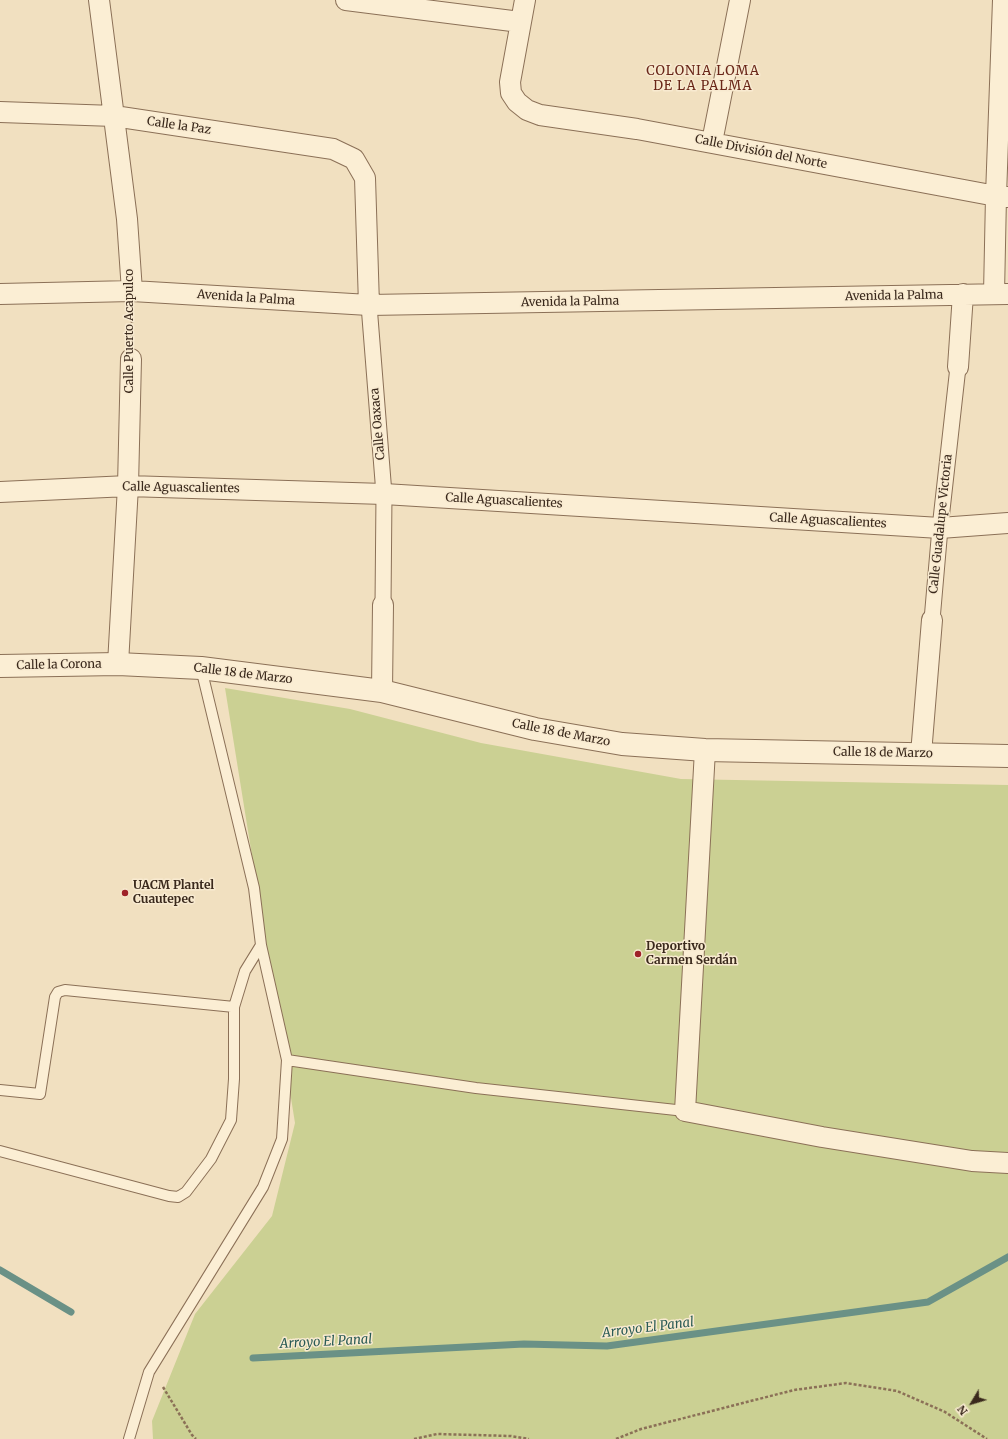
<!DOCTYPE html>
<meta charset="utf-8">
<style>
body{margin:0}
#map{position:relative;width:1008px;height:1439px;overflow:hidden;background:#f1e0c0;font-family:Merriweather,serif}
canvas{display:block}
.north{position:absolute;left:952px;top:1383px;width:40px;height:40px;-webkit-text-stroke:3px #f8ead0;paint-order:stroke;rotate:232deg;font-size:11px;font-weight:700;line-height:16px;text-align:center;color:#3a291c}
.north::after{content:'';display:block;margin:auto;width:14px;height:18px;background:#3a291c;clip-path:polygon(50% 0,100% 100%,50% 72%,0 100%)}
</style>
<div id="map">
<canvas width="1008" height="1439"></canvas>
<div class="north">N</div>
</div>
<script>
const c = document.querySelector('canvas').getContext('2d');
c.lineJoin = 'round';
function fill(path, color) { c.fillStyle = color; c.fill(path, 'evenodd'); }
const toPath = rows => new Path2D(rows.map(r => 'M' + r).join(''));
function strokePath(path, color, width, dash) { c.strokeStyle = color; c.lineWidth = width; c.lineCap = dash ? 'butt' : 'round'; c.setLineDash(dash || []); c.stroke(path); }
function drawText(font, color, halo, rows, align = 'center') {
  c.font = font + ' Merriweather,serif'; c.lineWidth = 3; c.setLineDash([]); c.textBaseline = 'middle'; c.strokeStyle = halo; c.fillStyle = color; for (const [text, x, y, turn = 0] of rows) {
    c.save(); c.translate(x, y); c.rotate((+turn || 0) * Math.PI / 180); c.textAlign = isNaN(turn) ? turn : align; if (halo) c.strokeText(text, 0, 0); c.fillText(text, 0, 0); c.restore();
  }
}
fill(toPath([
 [225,688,350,709,481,743,681,779,1008,785,1008,1439,153,1439,152,1421,195,1314,272,1216,295,1123]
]), '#cbd093');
strokePath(toPath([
 [0,1270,71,1312],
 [253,1358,524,1344,607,1346,928,1302,1008,1257]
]), '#6a9186', 7);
const service = toPath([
 [287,1060,476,1088,685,1111],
 [0,1090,40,1094,55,997,58,992,65,990,234,1007],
 [0,1151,169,1196,178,1197,186,1192,211,1159,231,1120,234,1079,234,1007,245,971,261,945],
 [129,1439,149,1372,263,1187,282,1139,287,1060,261,945,254,888,201,668]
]);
const pedestrian = toPath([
 [369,305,384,494,383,605],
 [932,620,940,528,958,367]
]);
const minor = toPath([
 [99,0,127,219,132,291],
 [346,0,520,22],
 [525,0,510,82,511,93,517,102,527,110,540,115,637,129,996,196,1008,197],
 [0,112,114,116,333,149,354,159,365,178,369,305],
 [712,142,740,0],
 [0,294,132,291,369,305,1008,294],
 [994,294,996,196,1003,0],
 [958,367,963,294],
 [0,492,128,486,384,494,940,528,1008,523],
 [118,664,128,486,131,359],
 [382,691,383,605],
 [705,750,685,1111,822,1137,972,1161,1008,1163],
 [921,754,932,620]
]);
const tertiary = toPath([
 [0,666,118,664,201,668,382,691,535,729,622,744,705,750,1008,756]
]);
strokePath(service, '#8b7057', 12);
strokePath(pedestrian, '#8b7057', 17);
strokePath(minor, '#8b7057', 22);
strokePath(tertiary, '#8b7057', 24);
strokePath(toPath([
 [132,338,132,313],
 [163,1387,192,1435,196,1439],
 [414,1439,437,1434,511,1436,529,1439],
 [616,1439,641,1429,794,1390,846,1383,897,1391,945,1412,987,1439]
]), '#8b7057', 2.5, [3, 2]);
strokePath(service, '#fbeed4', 10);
strokePath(pedestrian, '#fbeed4', 15);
strokePath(minor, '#fbeed4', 20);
strokePath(tertiary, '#fbeed4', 22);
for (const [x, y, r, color] of [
 [125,893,4,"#9e2229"],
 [638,954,4,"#9e2229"]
]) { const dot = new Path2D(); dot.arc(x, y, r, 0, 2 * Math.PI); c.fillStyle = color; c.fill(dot); strokePath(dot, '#f8ead0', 1.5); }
drawText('12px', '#3a291c', '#f8ead0', [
 ["Calle la Paz",179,126,8],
 ["Calle División del Norte",761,152,11],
 ["Avenida la Palma",894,296,-1],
 ["Avenida la Palma",246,298,4],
 ["Avenida la Palma",570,302,-1],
 ["Calle Puerto Acapulco",130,331,-90],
 ["Calle Oaxaca",378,424,-95],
 ["Calle Aguascalientes",181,488,1],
 ["Calle Aguascalientes",504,501,3],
 ["Calle Aguascalientes",828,521,3],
 ["Calle Guadalupe Victoria",941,524,-84],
 ["Calle la Corona",59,665,-1],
 ["Calle 18 de Marzo",243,674,7],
 ["Calle 18 de Marzo",561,733,11],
 ["Calle 18 de Marzo",883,753,1]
]);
drawText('bold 12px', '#3a291c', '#f8ead0', [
 ["UACM Plantel",133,886],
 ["Cuautepec",133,900],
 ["Deportivo",646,947],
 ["Carmen Serdán",646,961]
], 'left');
c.letterSpacing = '1px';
drawText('13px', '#692618', '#f8ead0', [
 ["COLONIA LOMA",703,71],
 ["DE LA PALMA",703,86]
]);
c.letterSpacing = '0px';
drawText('italic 13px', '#2a5b55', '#f8ead0', [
 ["Arroyo El Panal",648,1328,-7],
 ["Arroyo El Panal",326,1342,-3]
]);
</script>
